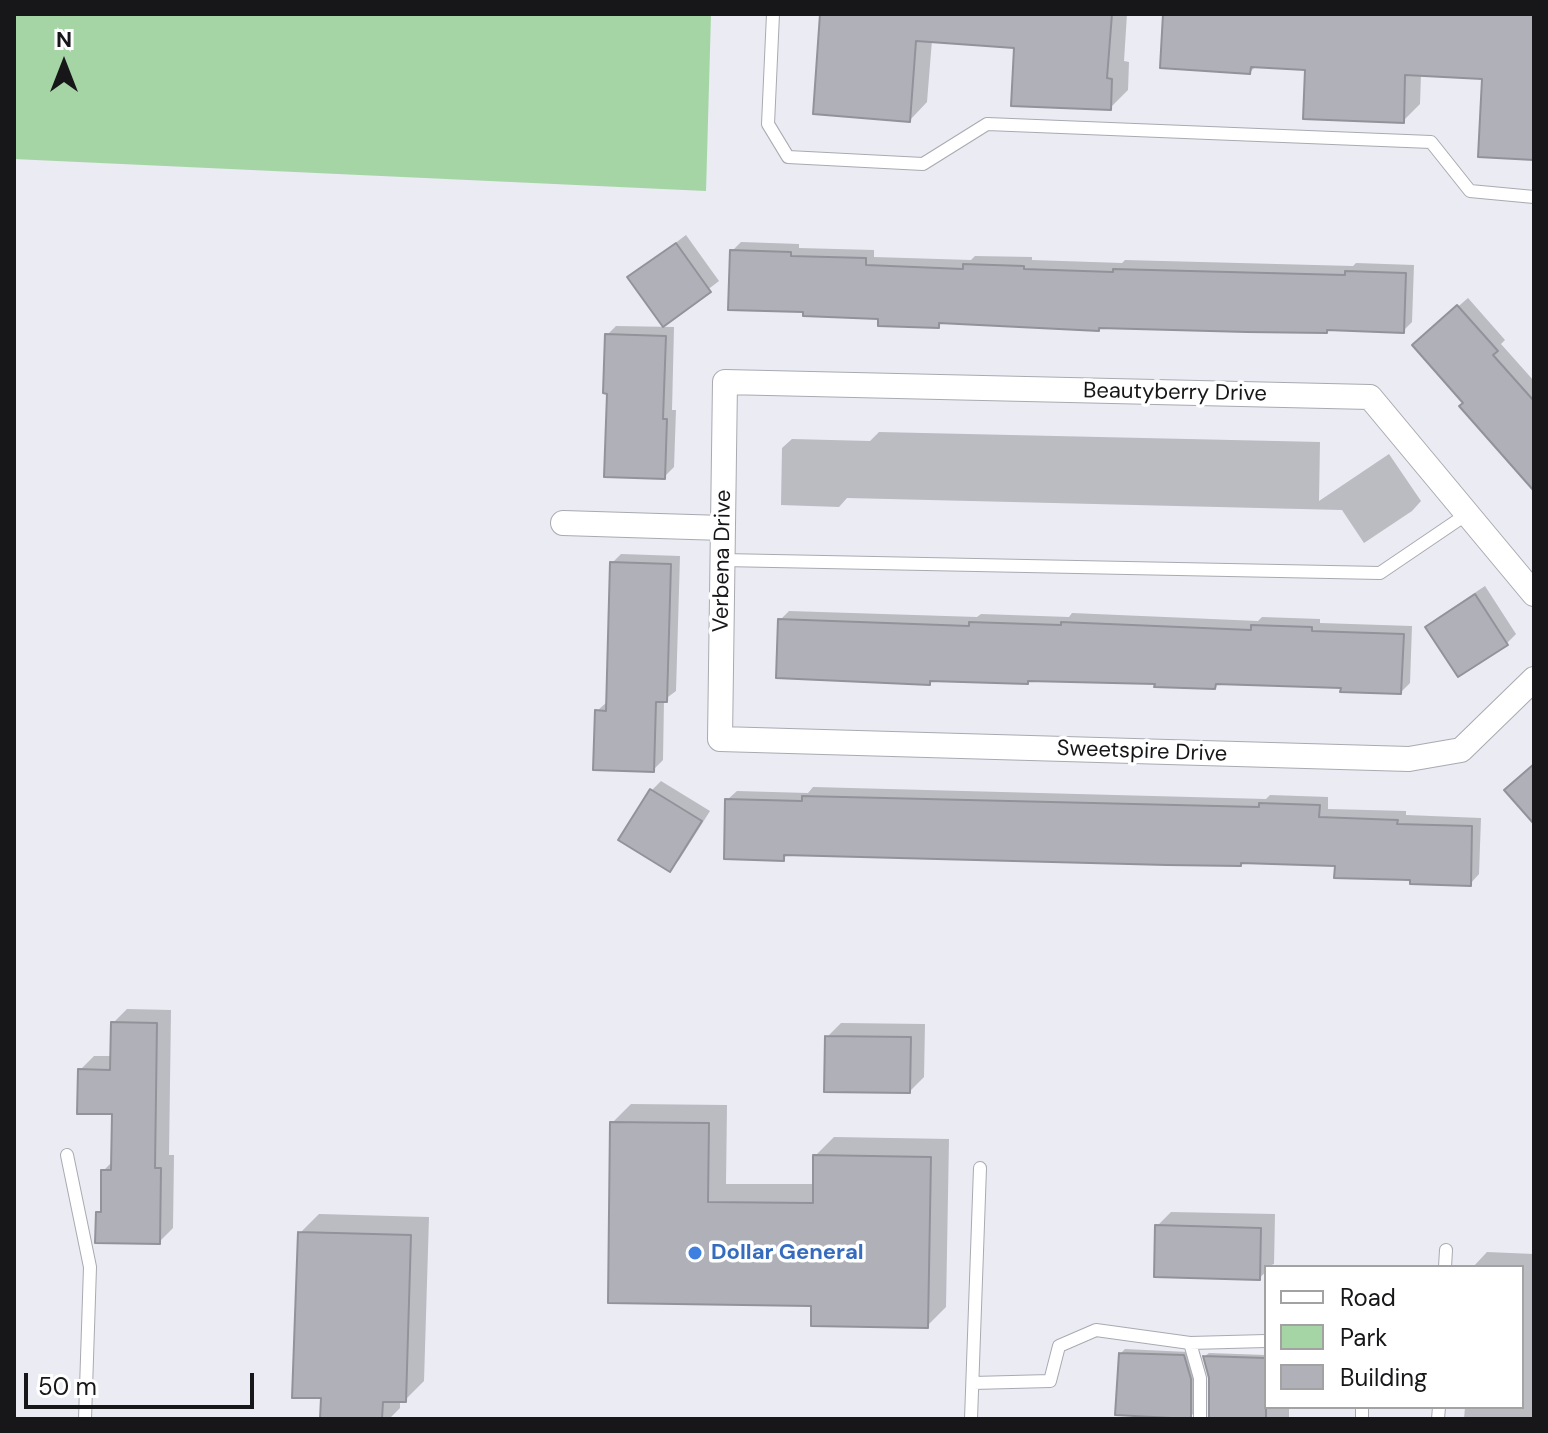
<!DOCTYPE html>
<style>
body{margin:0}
#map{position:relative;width:1548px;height:1433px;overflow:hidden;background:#eaebf3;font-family:"DM Sans",sans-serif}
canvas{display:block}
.frame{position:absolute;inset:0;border:16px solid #17171a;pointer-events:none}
.legend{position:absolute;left:1264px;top:1265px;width:260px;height:144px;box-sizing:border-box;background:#fff;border:2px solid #a2a2a3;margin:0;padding:10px 14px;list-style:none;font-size:24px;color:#17171a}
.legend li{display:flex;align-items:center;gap:16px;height:40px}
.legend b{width:40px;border:2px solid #a2a2a3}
.north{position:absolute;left:24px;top:24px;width:80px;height:80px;-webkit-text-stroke:6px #fff;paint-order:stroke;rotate:0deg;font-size:22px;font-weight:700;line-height:32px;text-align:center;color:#17171a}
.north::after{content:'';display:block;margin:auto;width:28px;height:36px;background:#17171a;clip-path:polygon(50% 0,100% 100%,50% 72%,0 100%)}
.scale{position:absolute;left:24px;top:1373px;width:230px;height:36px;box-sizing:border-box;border:4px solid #17171a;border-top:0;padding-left:10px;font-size:24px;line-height:28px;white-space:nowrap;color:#17171a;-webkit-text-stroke:6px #fff;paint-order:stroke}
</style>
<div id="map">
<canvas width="1548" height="1433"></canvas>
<div class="frame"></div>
<ul class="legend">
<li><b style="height:10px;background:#fff"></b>Road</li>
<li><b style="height:22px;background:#a5d4a5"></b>Park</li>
<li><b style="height:22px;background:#b0b1b8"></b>Building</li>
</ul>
<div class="north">N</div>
<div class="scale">50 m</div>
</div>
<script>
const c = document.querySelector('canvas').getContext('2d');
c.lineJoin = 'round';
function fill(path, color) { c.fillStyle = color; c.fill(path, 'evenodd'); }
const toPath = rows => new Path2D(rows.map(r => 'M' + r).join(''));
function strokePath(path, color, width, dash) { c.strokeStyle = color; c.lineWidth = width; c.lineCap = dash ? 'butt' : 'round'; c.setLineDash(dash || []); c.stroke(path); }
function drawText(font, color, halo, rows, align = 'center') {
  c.font = font + ' "DM Sans",sans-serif'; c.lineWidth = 7; c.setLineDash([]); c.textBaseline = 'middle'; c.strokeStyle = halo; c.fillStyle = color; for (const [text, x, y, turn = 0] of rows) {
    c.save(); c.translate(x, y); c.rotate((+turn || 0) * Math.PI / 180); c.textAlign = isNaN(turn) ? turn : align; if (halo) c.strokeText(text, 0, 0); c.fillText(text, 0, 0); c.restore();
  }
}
fill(toPath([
 [14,14,711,14,706,191,14,159]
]), '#a5d4a5');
fill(toPath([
 [822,14,1127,14,1124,61,1129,62,1128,90,1110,108,1016,46,932,40,927,102,910,120],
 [1165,14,1534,14,1534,158,1484,77,1421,74,1420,104,1403,121,1307,68,1256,66,1250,72],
 [686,235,719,281,663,324,630,277],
 [741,242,799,244,799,248,874,250,874,257,971,260,975,256,1032,257,1032,260,1122,263,1125,260,1353,266,1356,263,1414,265,1412,322,1403,331,1101,326,1099,329,942,321,938,326,880,317,805,310,732,251],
 [1468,298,1505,340,1501,344,1534,381,1534,488,1466,402,1424,336],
 [616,326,674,327,672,410,676,410,674,467,664,477,609,392,607,335],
 [879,432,1320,442,1319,501,1389,454,1421,501,1412,511,1364,543,1342,510,847,498,839,507,781,505,782,448,792,439,870,441],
 [621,554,680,556,676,691,664,700,663,760,653,770,597,711,607,702,612,563],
 [1485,586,1516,634,1507,643,1459,675,1428,627,1437,618],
 [789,611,977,617,981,614,1069,617,1072,613,1258,621,1262,617,1320,619,1320,623,1412,626,1410,683,1401,692,1343,686,1219,682,1215,687,1157,682,1031,679,1027,682,933,679,929,683,780,620],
 [661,781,710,811,679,860,670,869,652,790],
 [813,787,1266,799,1270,795,1328,797,1328,809,1406,811,1406,815,1481,818,1479,874,1470,884,1412,878,1337,864,789,853,783,859,727,800,737,791,808,793],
 [127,1009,171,1010,169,1155,174,1155,173,1228,159,1242,98,1213,103,1208,103,1171,113,1161,114,1112,80,1070,94,1056,112,1056,113,1023],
 [841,1023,925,1024,924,1077,910,1091,827,1037],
 [631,1104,727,1105,726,1184,815,1184,815,1156,834,1137,949,1139,946,1307,927,1326,813,1304,612,1123],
 [1171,1212,1275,1214,1274,1264,1266,1267,1266,1272,1259,1278,1157,1226],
 [319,1214,429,1217,424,1381,405,1400,400,1400,400,1408,389,1419,322,1419,323,1396,300,1233],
 [1487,1252,1534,1254,1534,1419,1464,1419,1465,1407,1522,1407,1522,1267,1473,1267],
 [1125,1349,1188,1352,1194,1374,1194,1413,1190,1417,1121,1353],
 [1209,1353,1266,1355,1266,1407,1289,1407,1289,1418,1233,1419,1211,1377,1205,1356]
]), '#0003');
const building = toPath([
 [820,14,1112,14,1107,78,1112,79,1111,110,1011,106,1014,48,916,41,910,122,813,114,820,14],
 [1163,14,1534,14,1534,160,1478,157,1482,79,1405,75,1404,123,1303,119,1305,70,1251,67,1250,74,1160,68,1163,14],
 [676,243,711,292,663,327,627,277,676,243],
 [730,250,791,252,791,256,866,258,866,265,963,269,963,264,1024,266,1024,269,1113,272,1113,269,1345,275,1345,271,1406,273,1404,333,1327,330,1327,333,1247,332,1099,328,1099,331,939,323,939,328,878,326,878,319,803,316,803,312,728,310,730,250],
 [1457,305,1498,351,1493,355,1534,401,1534,491,1459,406,1463,403,1412,345,1457,305],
 [605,334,666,336,663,419,667,419,665,479,604,477,607,394,603,393,605,334],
 [610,562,671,564,667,702,656,702,654,772,593,770,595,710,606,711,610,562],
 [1475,594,1508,645,1458,677,1425,627,1475,594],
 [778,619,969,626,969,622,1061,625,1061,622,1251,630,1251,625,1312,627,1312,631,1404,634,1401,694,1340,692,1341,688,1216,684,1215,689,1154,687,1155,684,1028,681,1028,684,930,681,930,685,776,678,778,619],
 [1534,764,1534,824,1504,790,1534,764],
 [650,789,702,821,670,872,618,840,650,789],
 [802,796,1259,807,1259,803,1320,805,1319,817,1398,820,1397,824,1472,826,1471,886,1410,884,1410,880,1334,878,1335,866,1241,863,1241,866,1167,865,784,855,784,861,724,859,725,799,802,801,802,796],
 [111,1022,157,1023,155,1168,161,1168,160,1244,95,1243,96,1212,101,1212,101,1170,111,1170,112,1114,77,1114,78,1069,110,1070,111,1022],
 [825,1036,911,1037,910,1093,824,1092,825,1036],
 [610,1122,709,1123,708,1202,813,1203,813,1155,931,1157,928,1328,811,1326,811,1306,608,1303,610,1122],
 [1155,1225,1261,1228,1260,1280,1154,1277,1155,1225],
 [298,1232,411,1235,406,1402,383,1402,382,1419,320,1419,321,1398,292,1398,298,1232],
 [1119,1353,1184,1355,1191,1379,1191,1419,1115,1415,1119,1353],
 [1203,1356,1266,1358,1266,1419,1209,1419,1209,1378,1203,1356]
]);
fill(building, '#b0b1b8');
strokePath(building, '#92939a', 2);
const service = toPath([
 [773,14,768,124,788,157,923,164,987,124,1431,142,1470,191,1534,197],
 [723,560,1380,573,1467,514],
 [67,1155,90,1267,85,1419],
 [1445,1267,1446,1250],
 [1190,1343,1266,1341],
 [973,1383,1050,1381,1059,1346,1096,1330,1190,1343,1200,1378,1200,1419],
 [971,1419,980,1168],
 [1362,1419,1362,1407],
 [1438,1419,1439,1407]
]);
const minor = toPath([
 [563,523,723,528],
 [1534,594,1370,397,725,382,720,739,1409,759,1461,750,1534,679]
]);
strokePath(service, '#a9aab1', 14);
strokePath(minor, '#a9aab1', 26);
strokePath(service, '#fff', 12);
strokePath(minor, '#fff', 24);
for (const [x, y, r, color] of [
 [695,1253,8,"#3f7fe0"]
]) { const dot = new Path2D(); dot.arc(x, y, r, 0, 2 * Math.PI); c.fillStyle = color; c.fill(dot); strokePath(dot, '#fff', 3); }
drawText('22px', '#17171a', '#fff', [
 ["Beautyberry Drive",1175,393,1],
 ["Verbena Drive",723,561,-89],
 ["Sweetspire Drive",1142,752,2]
]);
drawText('bold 22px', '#366cbe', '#fff', [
 ["Dollar General",711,1253]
], 'left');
</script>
